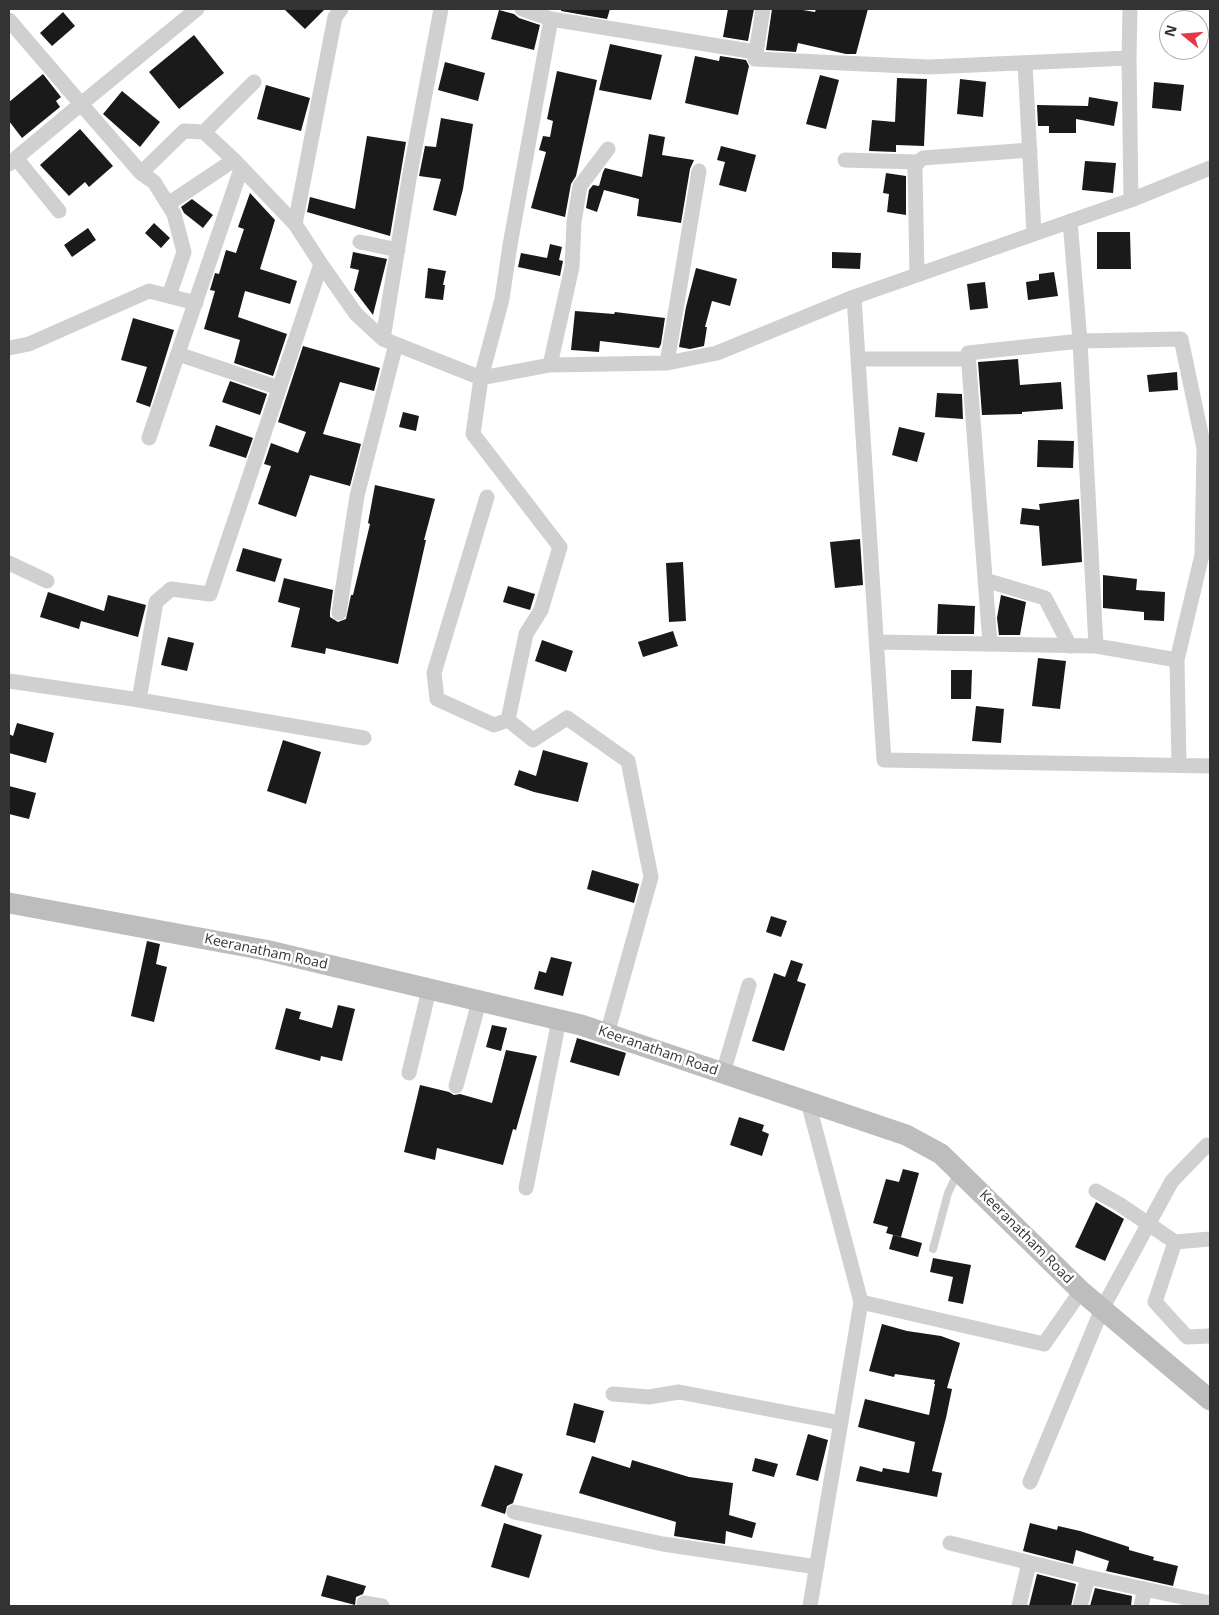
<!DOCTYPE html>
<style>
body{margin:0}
#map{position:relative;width:1219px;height:1615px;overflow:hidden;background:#fff;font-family:"Open Sans",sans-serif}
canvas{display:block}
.frame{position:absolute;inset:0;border:10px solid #333;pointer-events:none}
.north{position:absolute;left:1159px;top:10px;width:50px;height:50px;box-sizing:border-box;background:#fff;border:1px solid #adadad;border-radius:50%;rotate:287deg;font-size:14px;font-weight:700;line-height:20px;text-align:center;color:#333}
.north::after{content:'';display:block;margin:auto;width:18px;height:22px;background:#e63946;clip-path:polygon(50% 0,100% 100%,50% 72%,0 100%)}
</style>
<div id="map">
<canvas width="1219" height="1615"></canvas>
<div class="frame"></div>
<div class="north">N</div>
</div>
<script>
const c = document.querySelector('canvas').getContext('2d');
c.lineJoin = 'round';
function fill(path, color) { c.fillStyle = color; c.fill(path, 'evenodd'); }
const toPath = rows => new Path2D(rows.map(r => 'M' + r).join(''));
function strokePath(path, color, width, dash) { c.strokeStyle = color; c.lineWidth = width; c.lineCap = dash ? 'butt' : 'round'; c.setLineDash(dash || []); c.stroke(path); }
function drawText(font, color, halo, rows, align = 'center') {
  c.font = font + ' "Open Sans",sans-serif'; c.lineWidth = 5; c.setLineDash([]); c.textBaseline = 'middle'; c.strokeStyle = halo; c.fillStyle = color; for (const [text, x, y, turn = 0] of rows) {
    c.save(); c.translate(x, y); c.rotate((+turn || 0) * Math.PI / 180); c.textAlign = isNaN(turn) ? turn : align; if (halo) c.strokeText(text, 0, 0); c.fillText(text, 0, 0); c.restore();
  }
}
fill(toPath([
 [284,9,325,9,305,29],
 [561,9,610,9,607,19,561,11],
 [728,9,754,9,748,41,723,37],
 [772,9,797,9,815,12,816,9,868,9,856,54,846,54,798,43,796,52,766,50],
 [499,10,514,14,519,18,540,25,534,50,491,39],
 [63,12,75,26,52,46,40,33],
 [194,35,224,73,179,109,149,72],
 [610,44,662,55,651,100,599,90],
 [695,56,719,61,720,56,746,60,749,66,738,115,685,103],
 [445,62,485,73,478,101,438,90],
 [557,71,597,80,576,176,571,184,565,217,531,208,546,152,539,150,543,136,550,137,553,121,547,119],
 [43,74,61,97,56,101,60,107,22,138,9,121,9,102],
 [820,75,839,80,826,129,806,124],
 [897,78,927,79,924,146,896,145,896,152,869,151,872,120,895,122],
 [960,79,986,82,983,117,957,114],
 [1154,82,1184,85,1181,111,1152,108],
 [266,85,310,98,301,131,257,119],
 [122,91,160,122,140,147,103,114],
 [1089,97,1118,102,1114,126,1076,119,1076,133,1049,133,1049,126,1038,126,1037,105,1088,106],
 [441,118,473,124,463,189,456,216,433,210,441,179,419,176,425,146,436,147],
 [80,129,113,166,89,187,85,182,69,196,40,165],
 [649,134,665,137,662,155,694,160,690,169,681,223,637,216,639,199,604,190,597,212,586,208,589,190,593,185,599,186,603,172,605,168,642,177],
 [367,136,406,142,390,236,307,212,310,197,355,209],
 [721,146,756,155,746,192,719,185,725,162,717,160],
 [1085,161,1116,163,1113,193,1082,190],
 [886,173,906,176,906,215,887,212,889,194,883,193],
 [250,193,275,220,260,269,297,281,290,304,245,291,238,317,287,334,273,376,234,363,240,340,204,329,215,291,210,290,215,273,219,274,226,250,236,253,244,229,238,227],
 [192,199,213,215,203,228,184,213,181,207],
 [154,223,170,238,161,248,145,233],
 [88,228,96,240,72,257,64,245],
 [1097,232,1130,232,1131,269,1097,269],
 [550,244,562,247,559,260,563,261,560,276,518,267,521,253,547,258],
 [353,252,387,259,373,315,354,290,359,270,350,268],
 [832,252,861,253,860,269,832,268],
 [428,268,446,271,443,285,445,285,443,300,425,298],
 [696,268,737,279,730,306,712,301,705,327,707,327,704,346,690,349,679,347,686,307],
 [1054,272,1058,296,1028,300,1026,282,1039,280,1039,274],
 [985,282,988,308,970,310,967,284],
 [575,311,614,314,615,312,665,318,661,344,659,348,600,341,599,352,571,350],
 [133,318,174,330,150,407,136,402,147,367,121,360],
 [303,346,380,368,374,391,340,382,323,434,361,444,350,486,310,475,296,517,258,504,271,466,264,464,271,443,298,453,306,432,278,422],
 [1018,359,1020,385,1061,382,1063,409,1022,412,1022,414,982,415,978,362],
 [1177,372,1178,390,1149,392,1147,375],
 [230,381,267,394,260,415,222,402],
 [937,393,962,394,963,419,935,417],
 [403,412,419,416,416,431,399,427],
 [216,425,253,438,246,458,209,446],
 [899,427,925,433,917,462,892,455],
 [1038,440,1074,441,1073,468,1037,467],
 [375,485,435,499,424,540,426,540,398,664,326,648,325,654,291,647,300,608,278,602,284,578,333,590,330,612,330,617,338,622,346,619,351,595,353,595,370,524,368,523],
 [1079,499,1082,562,1042,566,1039,526,1020,524,1022,508,1040,510,1039,504],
 [860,539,863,585,835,588,830,542],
 [243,548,282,559,275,582,236,571],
 [683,562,686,621,669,622,666,563],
 [1103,575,1137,579,1136,590,1165,592,1164,621,1144,620,1144,612,1103,608],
 [508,586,535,594,530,610,503,602],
 [48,592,104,611,108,595,146,605,138,637,81,621,79,629,40,617],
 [1001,595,1026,602,1020,635,999,635,997,618],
 [938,604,975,606,974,634,937,634],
 [673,631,678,646,643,657,638,642],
 [168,637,194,643,187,671,161,665],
 [542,640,573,651,566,672,535,661],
 [1038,658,1066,661,1060,709,1032,706],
 [951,670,972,670,971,699,951,699],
 [976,706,1004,709,1001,743,972,741],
 [17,723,54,733,46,763,9,753,9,734,13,736],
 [283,740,321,752,306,804,267,791],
 [543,750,588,763,578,802,534,792,514,785,519,770,536,776],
 [9,786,36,793,29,819,9,814],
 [592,870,639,884,634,903,587,889],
 [771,916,787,921,781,937,766,932],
 [147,941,160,944,156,964,167,967,154,1022,131,1016],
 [551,957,572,962,563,996,534,989,539,971,546,973],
 [791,960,803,964,797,981,806,984,784,1051,752,1041,774,973,785,977],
 [338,1005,355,1009,342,1061,321,1056,320,1061,275,1049,286,1008,301,1012,299,1019,332,1028],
 [492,1025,507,1028,501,1051,486,1047],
 [577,1038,626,1053,619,1076,570,1062],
 [506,1050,537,1056,516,1130,513,1129,503,1165,437,1148,435,1160,404,1152,420,1085,449,1092,454,1095,460,1094,492,1103],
 [739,1117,764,1125,762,1131,769,1134,762,1156,730,1145],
 [903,1169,919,1173,901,1237,886,1233,888,1227,873,1223,886,1179,899,1182],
 [1096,1202,1124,1219,1105,1261,1075,1247],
 [893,1235,922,1243,918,1257,889,1249],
 [933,1258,971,1265,963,1304,948,1301,953,1277,930,1272],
 [882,1324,907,1331,941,1336,960,1343,947,1388,952,1389,946,1418,932,1471,942,1473,937,1497,856,1481,860,1466,882,1472,883,1468,909,1473,915,1442,858,1427,865,1399,929,1415,935,1384,934,1384,935,1380,895,1374,894,1377,869,1371],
 [574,1403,604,1411,595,1443,566,1435],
 [808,1434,828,1440,818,1481,796,1475],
 [592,1456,630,1468,632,1460,689,1477,733,1483,729,1515,756,1523,752,1538,726,1531,725,1544,674,1536,676,1522,579,1493],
 [755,1458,778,1464,774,1477,752,1471],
 [495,1465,523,1474,513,1503,507,1506,505,1514,481,1506],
 [504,1523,542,1535,529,1578,491,1567],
 [1030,1523,1057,1530,1058,1526,1080,1531,1129,1547,1129,1550,1154,1557,1153,1560,1178,1566,1173,1586,1106,1571,1109,1561,1076,1550,1073,1564,1023,1551],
 [1037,1574,1076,1584,1071,1606,1029,1606],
 [327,1575,366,1586,363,1594,356,1597,355,1605,321,1596],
 [1095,1588,1132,1596,1131,1606,1090,1606]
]), '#1a1a1a');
strokePath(toPath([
 [933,1249,948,1193,958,1172]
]), '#d0d0d0', 8);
strokePath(toPath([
 [522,9,551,19,756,52],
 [763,9,755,59,929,67,1129,58],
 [1130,9,1129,58,1131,200],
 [9,20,81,104,197,9],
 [1025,63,1034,234],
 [204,132,254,82],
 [16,158,59,211],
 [845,160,918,162],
 [9,164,81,104,141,173,184,131,204,132,234,160,295,224,321,264,356,314,383,339,481,378,550,365,667,363,717,353,854,297,1131,200,1210,168],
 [141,173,154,182,174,214,184,252,169,296],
 [168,204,234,160],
 [1070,221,1080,341,1096,646],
 [295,224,335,17,341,9],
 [360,242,398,250],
 [917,275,915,168,918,162,923,158,1030,150],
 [854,297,884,760,1210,766],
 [383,339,409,179,441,9],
 [9,348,29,344,149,291,196,303],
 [178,354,279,388],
 [858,359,969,359],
 [667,363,699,171],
 [550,365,572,267,574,222,580,186,608,149],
 [149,438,241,169],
 [487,497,434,673,437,699,494,725,508,720,533,740,567,718,628,761,651,877,607,1034],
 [9,563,47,581],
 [985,580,1045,598,1070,646],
 [339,613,357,496,396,344],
 [877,642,1096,646,1177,660],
 [990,644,968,353,1080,341,1181,339,1204,448,1202,555,1177,660,1179,765],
 [9,681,133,699,364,738],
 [139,700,156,602,171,589,210,594,321,264],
 [508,720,526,634,541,610,560,547,473,434,481,378,502,299,510,245,551,19],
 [409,1073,429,990],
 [723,1073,749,985],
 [456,1086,479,1002],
 [808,1102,861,1302],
 [526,1188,559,1020],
 [1096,1191,1119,1204,1175,1242,1155,1302,1187,1337,1209,1336],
 [1175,1242,1210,1239],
 [613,1394,649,1397,679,1392,841,1423],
 [1030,1482,1102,1309,1172,1181,1207,1145,1210,1146],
 [514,1512,663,1544,817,1567],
 [950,1543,1088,1577,1210,1603],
 [364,1603,382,1606],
 [810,1606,861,1302,1044,1344,1081,1291],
 [1019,1606,1029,1563],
 [1080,1606,1088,1577],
 [1141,1606,1145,1589]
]), '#d0d0d0', 15);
strokePath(toPath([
 [9,903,265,950,581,1025,906,1135,941,1154,1081,1291,1210,1400]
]), '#bdbdbd', 21);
drawText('14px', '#333', '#fff', [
 ["Keeranatham Road",266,952,12],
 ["Keeranatham Road",658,1051,19],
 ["Keeranatham Road",1026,1237,45]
]);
</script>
